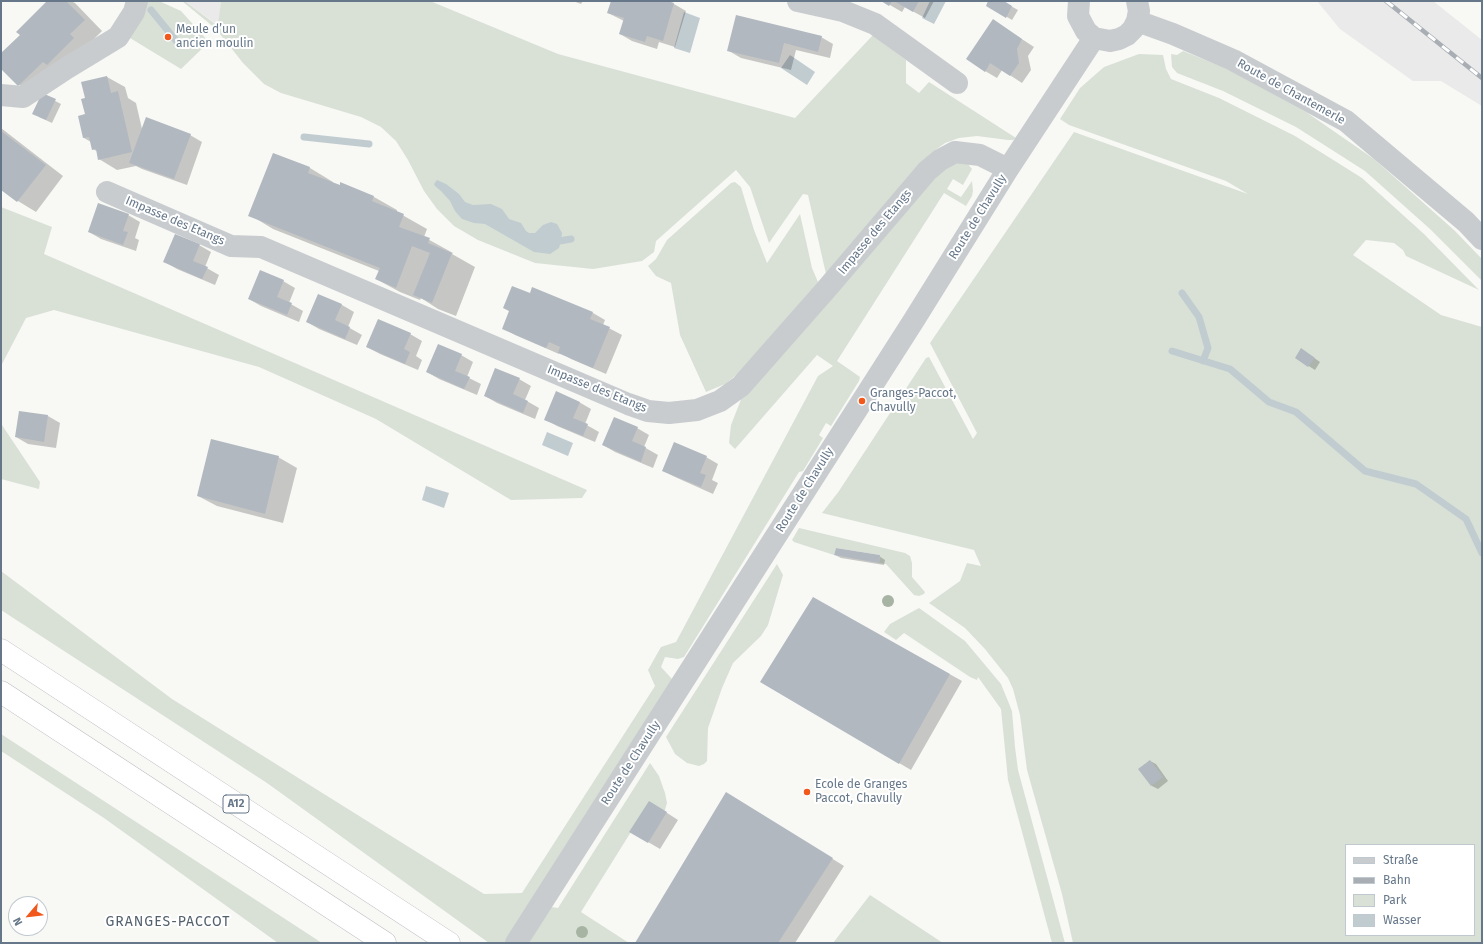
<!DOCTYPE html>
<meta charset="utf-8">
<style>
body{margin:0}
#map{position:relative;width:1483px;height:944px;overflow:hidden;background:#f8f8f5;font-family:"Fira Sans",sans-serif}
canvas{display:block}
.frame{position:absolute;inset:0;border:2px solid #657789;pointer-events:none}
.legend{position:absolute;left:1345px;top:844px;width:130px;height:92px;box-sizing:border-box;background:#fff;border:1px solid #c1c9d0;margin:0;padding:5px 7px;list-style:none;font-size:12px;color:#657789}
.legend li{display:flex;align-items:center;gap:8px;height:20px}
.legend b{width:20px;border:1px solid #c1c9d0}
.north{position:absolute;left:8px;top:896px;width:40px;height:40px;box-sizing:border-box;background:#fff;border:1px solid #c1c9d0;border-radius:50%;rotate:242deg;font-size:11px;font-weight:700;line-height:16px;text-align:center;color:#657789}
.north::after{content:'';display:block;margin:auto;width:14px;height:18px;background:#f2581b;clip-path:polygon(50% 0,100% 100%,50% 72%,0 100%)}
</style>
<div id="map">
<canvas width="1483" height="944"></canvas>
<div class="frame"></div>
<ul class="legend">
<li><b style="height:5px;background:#c8cccf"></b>Straße</li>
<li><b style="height:5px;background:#a8aeb4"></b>Bahn</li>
<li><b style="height:11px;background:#d9e1d6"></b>Park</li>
<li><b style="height:11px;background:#c1ccd1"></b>Wasser</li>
</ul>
<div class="north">N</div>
</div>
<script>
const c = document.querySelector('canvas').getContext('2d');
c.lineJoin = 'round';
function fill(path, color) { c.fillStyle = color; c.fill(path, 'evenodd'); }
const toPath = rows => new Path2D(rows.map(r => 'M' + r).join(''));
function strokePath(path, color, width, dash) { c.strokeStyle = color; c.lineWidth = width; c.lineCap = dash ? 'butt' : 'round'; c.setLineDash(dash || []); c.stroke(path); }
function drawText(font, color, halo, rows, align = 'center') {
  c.font = font + ' "Fira Sans",sans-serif'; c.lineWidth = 4; c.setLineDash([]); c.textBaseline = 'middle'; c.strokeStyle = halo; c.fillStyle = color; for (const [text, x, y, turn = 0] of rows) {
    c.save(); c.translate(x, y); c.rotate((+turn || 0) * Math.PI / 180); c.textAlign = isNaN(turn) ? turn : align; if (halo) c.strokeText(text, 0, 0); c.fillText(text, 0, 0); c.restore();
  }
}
fill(toPath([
 [185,1,221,1,219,26,186,2],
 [1317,1,1433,1,1482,40,1482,106,1441,81,1413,81,1340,29]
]), '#e9eae9');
fill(toPath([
 [148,1,159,1,181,11,209,42,181,69,130,38],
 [182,1,186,2,218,26,221,1,430,1,558,54,795,118,873,35,906,60,906,83,919,93,929,82,1016,138,1013,140,1008,140,977,136,959,138,945,143,930,154,826,274,808,195,803,194,769,243,750,187,736,170,656,241,654,252,642,261,593,269,535,263,478,240,454,226,437,209,424,191,408,160,396,141,381,127,361,117,281,93,264,84,243,63,216,29],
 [1183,51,1228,69,1306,112,1374,159,1454,230,1482,259,1482,281,1430,229,1365,171,1296,127,1223,91,1177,73,1172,67,1171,54,1177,55],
 [1139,54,1163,55,1166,69,1171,79,1219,98,1295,136,1362,178,1424,234,1479,290,1406,256,1403,250,1394,243,1366,240,1353,255,1441,315,1482,327,1482,943,1073,943,1062,894,1027,770,1020,715,1013,689,1008,678,985,649,965,628,929,603,960,581,967,563,981,566,974,550,822,513,839,491,926,358,929,357,973,439,977,433,930,343,1074,132,1248,194,1226,181,1069,125,1060,119,1080,88,1104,67],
 [1346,845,1474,845,1474,935,1346,935],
 [958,161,968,164,972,169,963,185,953,179,947,189,961,197,972,181,973,191,972,196,966,206,944,193,837,361,860,377,859,381,831,426,826,423,819,435,823,438,803,471,799,472,684,657,678,659,665,657,661,667,672,679,551,909,552,907,558,908,650,763,659,776,665,793,667,803,664,813,649,803,581,912,629,943,489,943,267,783,1,610,1,571,172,699,484,894,522,893,655,686,648,670,661,647,676,642,818,376,833,366,817,355,735,449,729,443,731,425,742,397,937,170],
 [735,182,741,187,754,230,767,263,800,214,812,268,818,282,740,372,725,384,706,392,680,335,671,283,656,276,648,266,656,259,667,240,731,183],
 [1,207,52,227,44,254,587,490,582,498,511,500,376,419,259,367,54,310,26,318,1,366],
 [1,408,2,425,40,482,39,489,1,479],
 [799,528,905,553,910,556,912,563,912,577,925,592,924,594,919,596,914,595,886,564,879,563,880,555,836,548,834,555,794,542,792,540],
 [777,564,783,575,768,625,761,636,733,663,722,688,708,728,707,761,704,764,699,766,687,763,675,754,666,737],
 [919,608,965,641,1001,684,1012,711,1015,747,1018,770,1065,943,1052,943,1008,780,1001,709,978,677,977,680,970,677,904,633,896,640,884,632,890,624],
 [1,734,322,943,278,943,104,818,1,751],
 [870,895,943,943,833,943]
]), '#d9e1d6');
fill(toPath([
 [930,1,946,1,934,24,922,18],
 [684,12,700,18,690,53,674,48],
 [790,55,815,72,807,85,781,68],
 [437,180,446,184,459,194,465,202,473,205,491,204,502,209,509,219,521,223,526,231,529,233,535,233,543,225,551,222,557,224,562,233,561,241,559,248,550,254,534,252,485,224,474,223,462,219,455,211,450,201,441,191,435,186,434,184],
 [547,432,573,443,568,456,542,445],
 [426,486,449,493,444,508,422,500]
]), '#c1ccd1');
fill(toPath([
 [49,1,71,1,75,3,102,31,37,96,19,85,1,67,1,55,21,35],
 [573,1,583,1,581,4],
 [612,1,665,1,674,4,686,11,675,47,659,42,657,49,632,41,620,34,624,21,608,13],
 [883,1,934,1,925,18,905,7,902,12],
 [990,1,1002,1,1018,10,1012,20,987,5],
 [993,20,1034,47,1028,56,1031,70,1022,83,1002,70,997,78,985,71],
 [821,37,833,44,830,58,796,50,791,70,741,58,729,51],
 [107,77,125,87,128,98,136,103,142,129,190,135,202,142,187,185,142,169,136,166,117,170,99,159,98,152,93,149,91,142,84,138,86,115,86,99,82,83],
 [42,94,61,104,52,123,39,117],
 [1,128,63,176,36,212,18,201,1,189],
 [274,154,310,168,333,182,333,183,340,186,341,183,374,197,397,210,397,212,427,229,424,237,453,253,452,254,475,267,456,316,438,309,421,298,420,300,400,292,376,279,379,271,273,229,250,215],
 [128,215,140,222,135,238,139,240,136,251,101,239,89,232],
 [199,245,211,252,205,267,219,275,215,285,177,269,165,262],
 [283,281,295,288,289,303,303,311,299,322,261,306,249,299],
 [533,288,593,313,605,320,603,325,622,335,606,374,571,359,559,352,559,354,515,335,503,328,530,294],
 [318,295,342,305,354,312,348,327,362,335,357,345,319,329,307,322],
 [410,334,422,341,416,356,422,360,418,370,380,354,367,347],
 [1307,353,1320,362,1315,370,1296,358],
 [461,355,473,362,467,377,481,384,477,395,439,379,427,372],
 [519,379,531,386,525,400,539,408,535,419,497,403,485,396],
 [579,402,591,409,585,424,599,432,595,442,557,426,545,419],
 [20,412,48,416,60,423,56,448,28,444,16,437],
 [637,428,649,435,644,447,658,455,653,468,615,452,603,445],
 [278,457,297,468,283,523,217,506,198,496],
 [706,457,718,464,712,480,718,483,713,494,675,477,663,471],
 [835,555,879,556,885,560,884,565,841,558],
 [813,598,962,681,911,770,761,682],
 [1150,761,1156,764,1168,781,1158,789,1152,786,1139,769],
 [738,800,844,866,795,943,637,943],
 [661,809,678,820,660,849,648,842]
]), '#0003');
strokePath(toPath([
 [151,10,178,43],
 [304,137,369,144],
 [554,242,571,239],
 [1182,293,1199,317,1208,348,1203,361],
 [1172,351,1230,369,1269,402,1296,412,1365,471,1416,484,1466,519,1482,553]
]), '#c1ccd1', 7);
fill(toPath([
 [47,1,66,1,85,20,70,34,74,38,47,65,43,62,18,86,1,69,1,53,20,35,16,32],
 [611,1,668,1,674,3,663,41,647,36,645,42,619,34,624,18,607,13],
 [881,1,892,1,889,6],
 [894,1,919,1,913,12],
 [988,1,1004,1,1012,6,1006,18,986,6],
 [736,15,822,36,818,52,784,43,779,63,727,51],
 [993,19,1022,39,1017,49,1019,63,1010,76,990,63,985,72,966,59],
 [107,76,111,93,118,91,132,152,98,160,96,149,92,150,89,137,83,138,78,116,85,114,81,99,85,98,81,82],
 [42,93,56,99,46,120,32,114],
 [146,117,191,134,174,179,129,163],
 [1,131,46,165,17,202,1,190],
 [273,153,310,167,308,173,340,185,340,182,374,196,372,201,404,214,399,227,430,238,428,243,452,253,432,303,413,295,430,253,412,246,396,288,375,279,380,268,248,216],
 [98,203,129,214,123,231,128,232,123,245,88,232],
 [175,234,200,244,193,261,208,267,202,279,163,262],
 [260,270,284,280,277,297,292,303,287,315,248,299],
 [512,286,530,293,532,287,593,312,590,319,610,327,593,368,558,353,560,347,549,342,546,348,502,329,509,311,503,308],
 [318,294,342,304,335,320,350,327,345,339,306,322],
 [378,319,411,333,404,349,410,352,405,364,366,347],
 [438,344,462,354,455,371,470,377,464,389,426,372],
 [1301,348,1315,358,1308,367,1295,358],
 [495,368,520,378,513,394,528,401,523,413,484,396],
 [556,391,580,402,573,418,588,424,583,436,544,420],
 [19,411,48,415,44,442,15,437],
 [614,417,638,427,632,441,646,447,641,462,602,445],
 [211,439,279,456,265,514,197,496],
 [674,442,707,456,700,473,706,475,701,487,662,471],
 [836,548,880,555,879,563,834,555],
 [813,597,950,674,899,764,760,682],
 [1150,760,1163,777,1151,786,1138,769],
 [726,792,833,858,778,943,635,943],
 [649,801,667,812,648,843,629,832]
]), '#b1b8bf');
const highway = toPath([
 [1,650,449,943],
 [1,692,385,943]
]);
strokePath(highway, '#babec1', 23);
strokePath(toPath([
 [798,1,843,11,875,24,957,83],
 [1079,1,1078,16,1086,31,1094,38,1110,41,1119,39,1127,35,1133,29,1137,21,1139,11,1137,1],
 [1137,21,1173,34,1233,60,1346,121,1466,222,1482,239],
 [1,95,23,97,67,68,118,37,134,12,137,1],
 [107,192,231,246,261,247,628,404,648,411,669,413,697,410,720,401,741,386,829,286,927,171,940,160,955,152,980,155,1008,169],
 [516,943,914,320,1008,169,1094,38]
]), '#c8cccf', 22);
strokePath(highway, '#fff', 22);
const rail = toPath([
 [1386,1,1482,78]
]);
strokePath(rail, '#a8aeb4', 4.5);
strokePath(rail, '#fff', 3, [9]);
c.fillStyle = '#a7b3a3';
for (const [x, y] of [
 [888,601],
 [582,932]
]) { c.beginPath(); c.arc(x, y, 6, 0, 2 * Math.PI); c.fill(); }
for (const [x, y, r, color] of [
 [168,37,4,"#f2581b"],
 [862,401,4,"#f2581b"],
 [807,792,4,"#f2581b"]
]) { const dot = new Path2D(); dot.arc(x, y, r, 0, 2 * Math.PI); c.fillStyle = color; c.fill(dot); strokePath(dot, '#fff', 1.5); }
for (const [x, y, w] of [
 [236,804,26]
]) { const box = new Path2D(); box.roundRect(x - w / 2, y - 9, w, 18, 3); c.fillStyle = '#fff'; c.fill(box); strokePath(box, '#657789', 1); }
drawText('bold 11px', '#657789', null, [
 ["A12",236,804]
]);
drawText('12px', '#657789', '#fff', [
 ["Meule d’un",176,30],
 ["ancien moulin",176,44],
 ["Granges-Paccot,",870,394],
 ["Chavully",870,408],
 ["Ecole de Granges",815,785],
 ["Paccot, Chavully",815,799]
], 'left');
drawText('12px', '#657789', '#fff', [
 ["Route de Chantemerle",1291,92,29],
 ["Route de Chavully",978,217,-58],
 ["Impasse des Etangs",175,221,23],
 ["Impasse des Etangs",875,232,-50],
 ["Impasse des Etangs",597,389,22],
 ["Route de Chavully",805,490,-58],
 ["Route de Chavully",631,763,-57]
]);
c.letterSpacing = '1px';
drawText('14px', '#53616d', '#fff', [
 ["GRANGES-PACCOT",168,922]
]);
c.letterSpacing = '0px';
</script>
